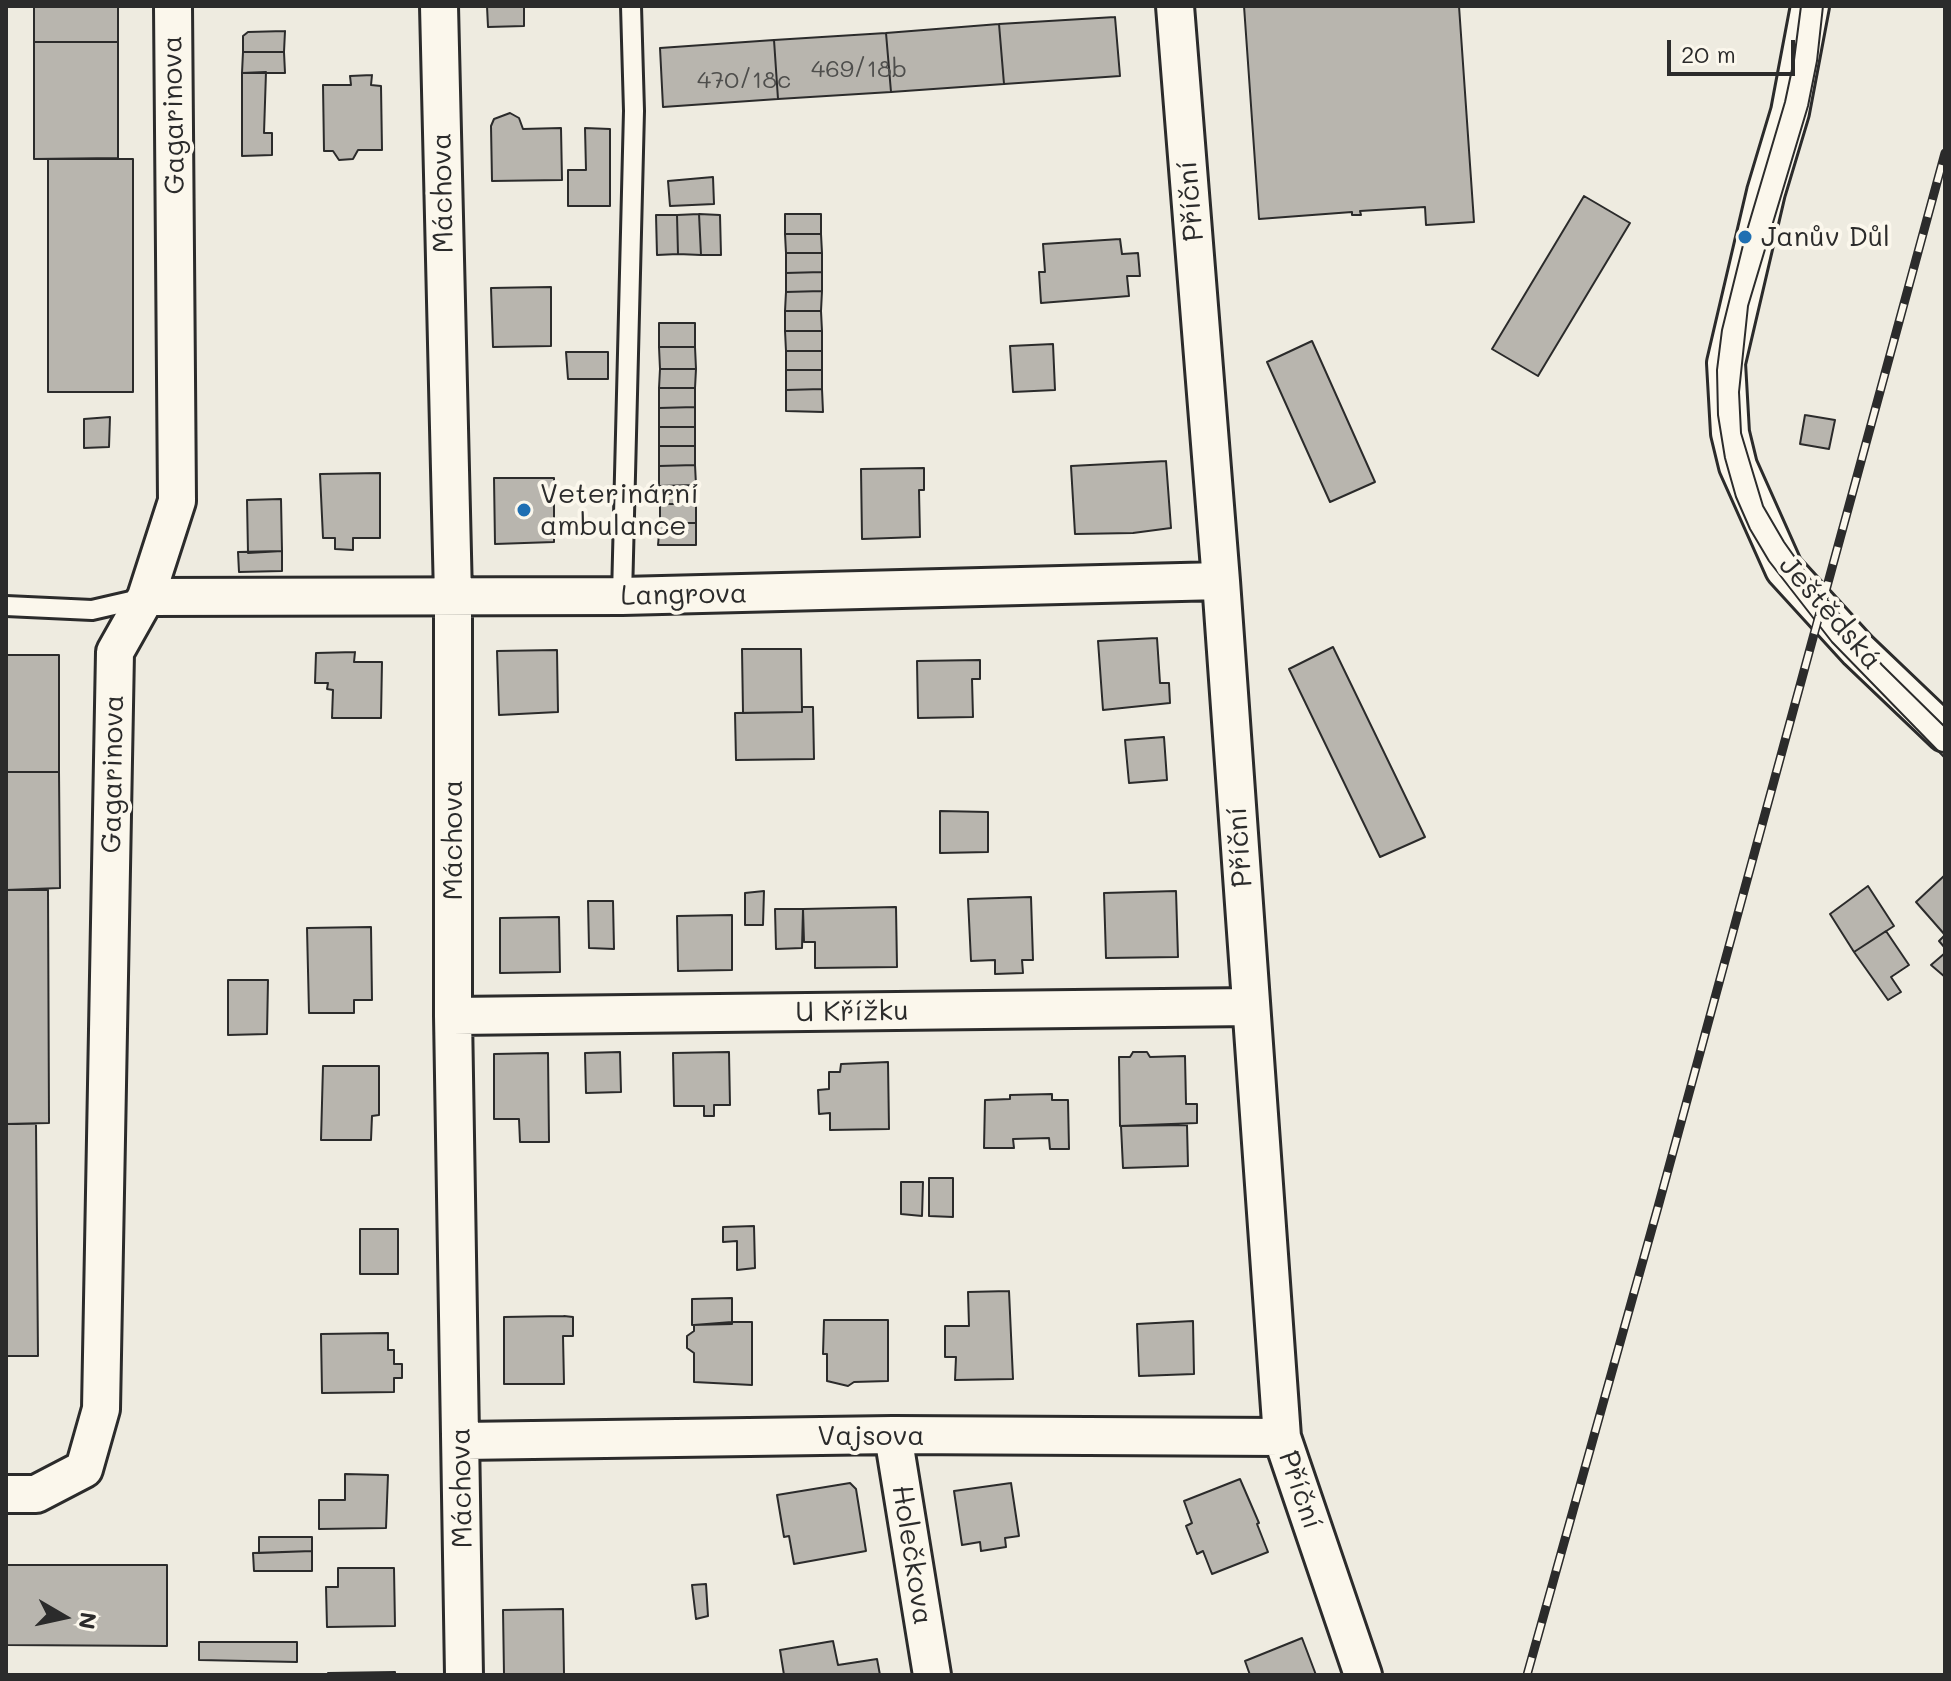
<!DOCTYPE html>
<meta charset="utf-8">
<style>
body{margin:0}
#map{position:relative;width:1951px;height:1681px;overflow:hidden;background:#eeebe0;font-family:Mali,sans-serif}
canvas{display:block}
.frame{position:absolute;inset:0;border:8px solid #2b2b2b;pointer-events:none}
.north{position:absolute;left:24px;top:1577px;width:80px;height:80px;-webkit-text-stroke:6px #fbf7ec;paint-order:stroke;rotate:99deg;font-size:22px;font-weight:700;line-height:32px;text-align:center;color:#2b2b2b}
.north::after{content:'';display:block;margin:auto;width:28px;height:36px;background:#2b2b2b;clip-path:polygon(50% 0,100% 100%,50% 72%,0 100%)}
.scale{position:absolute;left:1667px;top:40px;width:128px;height:36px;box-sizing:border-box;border:4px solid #2b2b2b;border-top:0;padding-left:10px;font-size:24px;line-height:28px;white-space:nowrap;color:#2b2b2b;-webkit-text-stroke:6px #fbf7ec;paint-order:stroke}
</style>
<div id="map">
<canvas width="1951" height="1681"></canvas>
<div class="frame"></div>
<div class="north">N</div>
<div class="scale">20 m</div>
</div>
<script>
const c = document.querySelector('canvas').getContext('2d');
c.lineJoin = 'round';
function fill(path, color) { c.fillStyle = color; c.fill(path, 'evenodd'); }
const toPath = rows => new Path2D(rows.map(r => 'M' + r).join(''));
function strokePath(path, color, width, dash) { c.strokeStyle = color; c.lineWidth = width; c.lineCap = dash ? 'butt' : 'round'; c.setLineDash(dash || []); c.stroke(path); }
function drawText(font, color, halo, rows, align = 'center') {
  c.font = font + ' Mali,sans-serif'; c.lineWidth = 8; c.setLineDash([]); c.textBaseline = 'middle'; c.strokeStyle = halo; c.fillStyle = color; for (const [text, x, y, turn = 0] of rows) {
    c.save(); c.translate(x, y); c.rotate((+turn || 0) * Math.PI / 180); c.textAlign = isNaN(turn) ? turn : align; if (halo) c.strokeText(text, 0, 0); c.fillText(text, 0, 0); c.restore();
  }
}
const building = toPath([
 [34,6,118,6,118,42,34,42,34,6],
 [487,6,524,6,524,26,488,27,487,6],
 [1244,6,1459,6,1474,222,1426,225,1425,207,1360,211,1361,215,1352,215,1352,212,1259,219,1244,6],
 [1115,17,1120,76,1004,84,999,24,1115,17],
 [999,24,1004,84,891,92,886,33,999,24],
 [285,31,284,52,243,52,243,36,248,32,285,31],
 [886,33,891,92,778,99,774,40,886,33],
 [774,40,778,99,663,107,660,48,774,40],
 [34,42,118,42,118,158,34,159,34,42],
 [243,52,284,52,285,73,242,73,243,52],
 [266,72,264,133,272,133,272,155,242,156,242,73,266,72],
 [372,75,371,85,381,86,382,150,358,150,353,159,339,160,333,151,324,151,323,85,351,85,350,76,372,75],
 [510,113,519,118,523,129,561,128,562,180,492,181,491,126,494,119,510,113],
 [585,128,610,129,610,206,568,206,568,170,586,170,585,128],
 [48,159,133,159,133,392,48,392,48,159],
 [713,177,714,204,670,206,668,181,713,177],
 [1584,196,1630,223,1538,376,1492,349,1584,196],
 [699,214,701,255,678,254,677,215,699,214],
 [699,214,720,215,721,255,701,255,699,214],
 [785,214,821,214,821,234,785,234,785,214],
 [656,215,677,215,678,254,657,255,656,215],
 [785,234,821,234,822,253,786,253,785,234],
 [1120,239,1122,254,1138,253,1140,276,1127,276,1129,296,1041,303,1039,272,1045,272,1043,244,1120,239],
 [786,253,822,253,822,272,786,273,786,253],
 [822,272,822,291,786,292,786,273,822,272],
 [551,287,551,346,493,347,491,288,551,287],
 [822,291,821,311,785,311,786,292,822,291],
 [785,311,821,311,822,331,785,331,785,311],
 [659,323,695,323,695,347,659,347,659,323],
 [785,331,822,331,822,351,786,351,785,331],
 [1312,341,1375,482,1330,502,1267,362,1312,341],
 [1053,344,1055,390,1013,392,1010,346,1053,344],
 [659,347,695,347,696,369,660,369,659,347],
 [786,351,822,351,822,370,786,370,786,351],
 [566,352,608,352,608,379,568,379,566,352],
 [660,369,696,369,695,388,659,388,660,369],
 [786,370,822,370,822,389,786,390,786,370],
 [659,388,695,388,695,407,659,408,659,388],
 [822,389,823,412,786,411,786,390,822,389],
 [695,407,695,427,659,427,659,408,695,407],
 [1805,415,1835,420,1829,449,1800,444,1805,415],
 [110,417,109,447,84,448,84,419,110,417],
 [659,427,695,427,695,446,659,446,659,427],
 [659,446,695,446,695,465,659,466,659,446],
 [1166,461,1171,528,1133,533,1075,534,1071,466,1166,461],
 [695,465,696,485,659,486,659,466,695,465],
 [924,468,924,490,919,490,920,537,862,539,861,469,924,468],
 [380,473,380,538,353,538,353,550,335,549,335,538,323,538,320,474,380,473],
 [494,478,554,478,554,542,495,544,494,478],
 [696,485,696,504,660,504,659,486,696,485],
 [281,499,282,551,248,553,247,500,281,499],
 [660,504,696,504,696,523,660,523,660,504],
 [660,523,696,523,696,545,658,545,660,523],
 [282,551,282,571,239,572,238,552,282,551],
 [1157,638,1160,683,1169,683,1170,703,1103,710,1098,641,1157,638],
 [1333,647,1425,837,1380,857,1289,669,1333,647],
 [742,649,801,649,802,712,743,713,742,649],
 [557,650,558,712,499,715,497,651,557,650],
 [355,652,354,662,382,662,381,718,332,718,333,690,327,689,328,683,315,683,316,653,355,652],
 [6,655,59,655,59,772,6,772,6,655],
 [980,660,980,679,972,679,973,717,918,718,917,661,980,660],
 [802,707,813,707,814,759,736,760,735,713,802,712,802,707],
 [1164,737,1167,780,1129,783,1125,740,1164,737],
 [6,772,59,772,60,888,6,890,6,772],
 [940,811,988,812,988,852,940,853,940,811],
 [1945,875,1945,948,1939,941,1945,935,1916,902,1945,875],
 [1868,886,1894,926,1854,952,1830,914,1868,886],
 [6,890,48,890,49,1123,6,1124,6,890],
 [764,891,763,925,745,925,745,893,764,891],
 [1176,891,1178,957,1106,958,1104,893,1176,891],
 [1031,897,1033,960,1022,960,1023,973,995,974,995,960,971,961,968,899,1031,897],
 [588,901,613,901,614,949,589,948,588,901],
 [896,907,897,967,815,968,815,942,804,942,803,909,896,907],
 [775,909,803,909,802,948,776,949,775,909],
 [732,915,732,970,678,971,677,916,732,915],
 [559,917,560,972,500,973,500,918,559,917],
 [371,927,372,1000,354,1000,354,1013,309,1013,307,928,371,927],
 [1886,931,1909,965,1891,977,1901,992,1888,1000,1854,952,1886,931],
 [1945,953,1945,977,1931,965,1945,953],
 [228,980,268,980,267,1034,228,1035,228,980],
 [620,1052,621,1092,586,1093,585,1053,620,1052],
 [729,1052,730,1105,714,1105,714,1116,704,1116,704,1106,674,1106,673,1053,729,1052],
 [1133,1052,1147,1052,1150,1057,1185,1056,1186,1104,1197,1104,1197,1123,1120,1126,1119,1057,1130,1057,1133,1052],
 [548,1053,549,1142,520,1142,519,1119,494,1119,494,1054,548,1053],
 [888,1062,889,1129,830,1130,830,1113,819,1114,818,1090,829,1089,829,1072,840,1072,841,1064,888,1062],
 [323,1066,379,1066,379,1115,372,1116,371,1140,321,1140,323,1066],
 [1052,1094,1052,1100,1068,1100,1069,1149,1050,1149,1049,1138,1013,1139,1014,1148,984,1148,985,1100,1010,1099,1010,1095,1052,1094],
 [6,1124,36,1124,38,1356,6,1356,6,1124],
 [1187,1125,1188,1166,1123,1168,1121,1126,1187,1125],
 [929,1178,953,1178,953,1217,929,1216,929,1178],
 [901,1182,923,1182,922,1216,901,1214,901,1182],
 [754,1226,755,1268,737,1270,737,1241,723,1242,723,1227,754,1226],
 [360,1229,398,1229,398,1274,360,1274,360,1229],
 [1009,1291,1013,1379,955,1380,956,1357,945,1357,945,1326,969,1326,968,1292,1009,1291],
 [732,1298,732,1324,692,1325,692,1299,732,1298],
 [564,1316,573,1317,573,1336,563,1336,564,1384,504,1384,504,1317,564,1316],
 [824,1320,888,1320,888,1381,854,1382,848,1386,827,1381,827,1354,823,1354,824,1320],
 [1193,1321,1194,1374,1139,1376,1137,1324,1193,1321],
 [732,1322,752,1322,752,1385,694,1382,694,1353,687,1348,687,1336,694,1331,694,1325,732,1322],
 [388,1333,388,1350,394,1350,394,1364,402,1364,402,1378,394,1378,394,1392,322,1393,321,1334,388,1333],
 [345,1474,388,1475,386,1528,319,1529,319,1500,345,1500,345,1474],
 [1240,1479,1259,1523,1257,1524,1268,1552,1212,1574,1203,1551,1197,1554,1186,1526,1192,1523,1184,1501,1240,1479],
 [850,1483,856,1489,866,1551,794,1564,789,1536,784,1537,777,1495,850,1483],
 [1011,1483,1019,1536,1005,1538,1006,1547,981,1551,980,1542,962,1545,954,1491,1011,1483],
 [259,1537,312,1537,312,1551,259,1553,259,1537],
 [312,1551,312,1571,254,1571,253,1553,312,1551],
 [6,1565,167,1565,167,1646,6,1645,6,1565],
 [338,1568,394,1568,395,1626,327,1627,326,1587,338,1587,338,1568],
 [706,1584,708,1616,696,1619,692,1585,706,1584],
 [563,1609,564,1675,504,1675,503,1610,563,1609],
 [1302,1638,1316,1675,1250,1675,1245,1661,1302,1638],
 [833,1641,838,1665,877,1659,880,1675,784,1675,780,1650,833,1641],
 [199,1642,297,1642,297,1662,199,1660,199,1642],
 [395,1672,395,1675,328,1675,328,1673,395,1672]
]);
fill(building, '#b8b5ae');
strokePath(building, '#2b2b2b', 2);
const service = toPath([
 [622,596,634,111,631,6],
 [6,606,92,610,144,598]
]);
const minor = toPath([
 [439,6,453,596,453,1016,464,1675],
 [1175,6,1221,581,1282,1437,1363,1675],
 [1810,6,1790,112,1766,192,1726,363,1730,433,1738,466,1784,569,1858,650,1945,733],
 [146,597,622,596,1221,581],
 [453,1016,1251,1007],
 [893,1435,932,1675],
 [461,1441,893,1435,1282,1437],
 [6,1494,36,1494,84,1469,101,1409,115,652,146,597,177,501,173,6]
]);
strokePath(service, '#2b2b2b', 24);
strokePath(minor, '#2b2b2b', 42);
strokePath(service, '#fbf7ec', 18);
strokePath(minor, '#fbf7ec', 36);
strokePath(toPath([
 [1801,6,1794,60,1785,102,1745,237,1722,330,1717,370,1718,415,1725,458,1736,497,1750,529,1769,561,1832,642,1945,758],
 [1823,6,1817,61,1808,106,1748,306,1739,392,1741,433,1763,506,1784,542,1813,583,1882,665,1945,727]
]), '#2b2b2b', 2);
const rail = toPath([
 [1527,1675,1658,1207,1945,153]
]);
strokePath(rail, '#2b2b2b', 9);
strokePath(rail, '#fbf7ec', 6, [18]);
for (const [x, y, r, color] of [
 [1745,237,8,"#1f6fb2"],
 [524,510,8,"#1f6fb2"]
]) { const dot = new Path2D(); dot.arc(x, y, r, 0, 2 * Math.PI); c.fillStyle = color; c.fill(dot); strokePath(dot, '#fbf7ec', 3); }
drawText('24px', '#4e4e4c', null, [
 ["469/18b",859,70],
 ["470/18c",744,81]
]);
drawText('28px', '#2b2b2b', '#fbf7ec', [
 ["Gagarinova",174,115,-91],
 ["Máchova",443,193,-91],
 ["Příční",1191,201,-95],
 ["Langrova",684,595,-1],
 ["Ještědská",1830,613,49],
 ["Gagarinova",113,774,-89],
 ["Máchova",453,840,-90],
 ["Příční",1240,847,-94],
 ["U Křížku",852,1012,-1],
 ["Vajsova",871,1436],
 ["Máchova",462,1488,-91],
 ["Příční",1300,1490,71],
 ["Holečkova",912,1555,81]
]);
drawText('28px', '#2b2b2b', '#fbf7ec', [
 ["Janův Důl",1761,237],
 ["Veterinární",540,494],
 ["ambulance",540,526]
], 'left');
</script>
